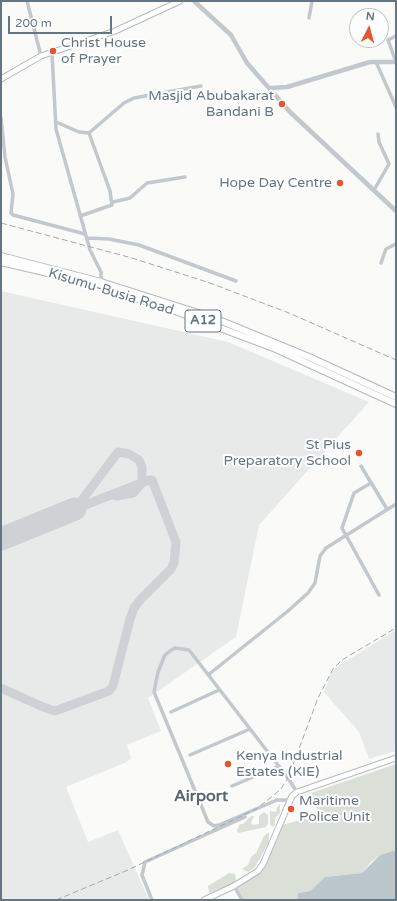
<!DOCTYPE html>
<style>
body{margin:0}
#map{position:relative;width:397px;height:901px;overflow:hidden;background:#fafaf8;font-family:"Varela Round",sans-serif}
canvas{display:block}
.frame{position:absolute;inset:0;border:2px solid #657683;pointer-events:none}
.north{position:absolute;left:349px;top:8px;width:40px;height:40px;box-sizing:border-box;background:#fff;border:1px solid #c1c8cd;border-radius:50%;rotate:6deg;font-size:11px;font-weight:700;line-height:16px;text-align:center;color:#657683}
.north::after{content:'';display:block;margin:auto;width:14px;height:18px;background:#e4572e;clip-path:polygon(50% 0,100% 100%,50% 72%,0 100%)}
.scale{position:absolute;left:8px;top:16px;width:104px;height:18px;box-sizing:border-box;border:2px solid #657683;border-top:0;padding-left:5px;font-size:12px;line-height:14px;white-space:nowrap;color:#657683;-webkit-text-stroke:3px #fff;paint-order:stroke}
</style>
<div id="map">
<canvas width="397" height="901"></canvas>
<div class="frame"></div>
<div class="north">N</div>
<div class="scale">200 m</div>
</div>
<script>
const c = document.querySelector('canvas').getContext('2d');
c.lineJoin = 'round';
function fill(path, color) { c.fillStyle = color; c.fill(path, 'evenodd'); }
const toPath = rows => new Path2D(rows.map(r => 'M' + r).join(''));
function strokePath(path, color, width, dash) { c.strokeStyle = color; c.lineWidth = width; c.lineCap = dash ? 'butt' : 'round'; c.setLineDash(dash || []); c.stroke(path); }
function drawText(font, color, halo, rows, align = 'center') {
  c.font = font + ' "Varela Round",sans-serif'; c.lineWidth = 4; c.setLineDash([]); c.textBaseline = 'middle'; c.strokeStyle = halo; c.fillStyle = color; for (const [text, x, y, turn = 0] of rows) {
    c.save(); c.translate(x, y); c.rotate((+turn || 0) * Math.PI / 180); c.textAlign = isNaN(turn) ? turn : align; if (halo) c.strokeText(text, 0, 0); c.fillText(text, 0, 0); c.restore();
  }
}
fill(toPath([
 [1,291,228,342,369,402,259,525,236,637,148,698,161,731,127,745,131,758,127,762,66,787,88,842,118,830,149,900,1,900],
 [396,630,396,751,369,759,359,732,324,692,331,673,338,666]
]), '#e8e9e9');
fill(toPath([
 [396,764,396,850,380,855,371,862,362,873,325,877,310,891,298,893,297,899,293,900,243,900,234,886,258,871,278,826,319,815,311,793],
 [280,804,280,813,275,818,275,825,272,827,270,824,270,811,276,812,277,807],
 [264,812,268,815,268,824,266,827,238,833,237,830,240,824,243,824,251,816,254,816,251,823,253,825,259,824,259,816],
 [269,832,269,842,255,867,248,872,242,869,248,865,251,857,256,853,264,836],
 [229,873,235,874,236,880,230,888,220,889,209,893,208,886]
]), '#dadfd7');
fill(toPath([
 [396,850,396,900,293,900,297,899,298,893,310,891,325,877,362,873,380,855]
]), '#bbc7cb');
strokePath(toPath([
 [76,508,118,452,129,454,139,460,142,467,142,483,133,493,116,496],
 [1,688,43,707,55,711,109,691,113,686,130,619,134,608,141,599,171,569,174,563,176,542,152,480,149,480,75,509]
]), '#ced2d4', 9);
strokePath(toPath([
 [1,539,75,509]
]), '#ced2d4', 23);
const secondary = toPath([
 [1,79,41,56,115,31,180,1],
 [204,900,234,886,258,871,263,864,292,796,297,792,396,758]
]);
const trunk = toPath([
 [1,256,101,282,214,318,309,357,396,397],
 [1,262,78,280,175,311,276,349,396,404]
]);
strokePath(secondary, '#b3babf', 7);
strokePath(trunk, '#b4b9bd', 8);
strokePath(toPath([
 [27,1,41,56],
 [309,18,312,1],
 [396,36,388,40,396,62],
 [52,53,56,129,90,250,101,272,101,282],
 [376,62,396,107],
 [1,118,5,157,13,194,11,213,13,215,85,234],
 [56,122,79,132,89,133,124,103,134,98,201,86],
 [374,190,389,164,379,142,378,134],
 [113,202,130,198,147,183,185,177],
 [80,216,112,205,110,191,89,133],
 [87,238,109,239,139,245,236,281],
 [381,263,386,249,396,244],
 [361,466,387,509],
 [371,483,354,493,342,528,379,595],
 [208,675,288,611,308,593,315,583,320,556,326,548,396,504],
 [171,712,219,690],
 [190,755,250,729],
 [232,786,279,766],
 [289,800,277,800,219,825,214,826,208,822,154,692,158,672,165,655,170,651,175,648,189,650,288,778,297,792],
 [234,886,242,900],
 [152,900,142,875,145,862,245,817]
]), '#c3c8cc', 3.5);
strokePath(toPath([
 [194,1,231,35,247,63,290,112,396,211],
 [271,88,287,87,370,62,396,62]
]), '#c3c8cc', 4.5);
strokePath(secondary, '#fff', 5);
strokePath(trunk, '#fff', 6);
strokePath(toPath([
 [1,223,132,258,210,283,289,313,396,360],
 [56,900,128,870,256,809,269,799,281,789,288,778,318,698,333,669,342,660,357,651,396,628]
]), '#a2aab0', 1, [6, 3]);
for (const [x, y, r, color] of [
 [53,51,4,"#e4572e"],
 [282,104,4,"#e4572e"],
 [340,183,4,"#e4572e"],
 [359,453,4,"#e4572e"],
 [228,764,4,"#e4572e"],
 [291,809,4,"#e4572e"]
]) { const dot = new Path2D(); dot.arc(x, y, r, 0, 2 * Math.PI); c.fillStyle = color; c.fill(dot); strokePath(dot, '#fff', 1.5); }
for (const [x, y, w] of [
 [203,321,36]
]) { const box = new Path2D(); box.roundRect(x - w / 2, y - 11, w, 22, 3); c.fillStyle = '#fff'; c.fill(box); strokePath(box, '#657683', 1); }
drawText('bold 13px', '#657683', null, [
 ["A12",203,321]
]);
drawText('14px', '#657683', '#fff', [
 ["Christ House",61,43],
 ["of Prayer",61,59],
 ["Masjid Abubakarat",274,96,"right"],
 ["Bandani B",274,112,"right"],
 ["Hope Day Centre",332,183,"right"],
 ["St Pius",351,445,"right"],
 ["Preparatory School",351,461,"right"],
 ["Kenya Industrial",236,756],
 ["Estates (KIE)",236,772],
 ["Maritime",299,801],
 ["Police Unit",299,817]
], 'left');
drawText('14px', '#657683', '#fff', [
 ["Kisumu-Busia Road",111,292,17]
]);
drawText('bold 16px', '#57646e', '#fff', [
 ["Airport",201,797]
]);
</script>
